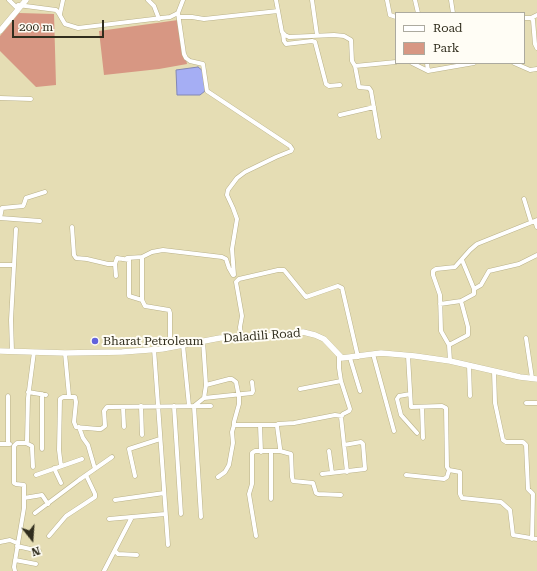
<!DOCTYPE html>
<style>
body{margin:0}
#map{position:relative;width:537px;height:571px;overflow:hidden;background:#e5ddb4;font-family:"Roboto Serif",serif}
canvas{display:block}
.legend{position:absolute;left:395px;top:12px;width:130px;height:52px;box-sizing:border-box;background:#fffdf5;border:1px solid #acaa9f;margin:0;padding:5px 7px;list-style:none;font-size:12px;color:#302d1d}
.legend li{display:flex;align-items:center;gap:8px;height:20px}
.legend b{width:20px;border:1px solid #acaa9f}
.north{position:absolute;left:12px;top:519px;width:40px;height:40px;-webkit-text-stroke:3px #fffdf5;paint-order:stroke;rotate:163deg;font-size:11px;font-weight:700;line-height:16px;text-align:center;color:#302d1d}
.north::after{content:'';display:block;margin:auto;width:14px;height:18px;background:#302d1d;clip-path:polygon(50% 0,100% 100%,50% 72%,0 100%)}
.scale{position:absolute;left:12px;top:20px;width:92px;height:18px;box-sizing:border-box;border:2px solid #302d1d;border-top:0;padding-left:5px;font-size:12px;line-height:14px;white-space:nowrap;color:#302d1d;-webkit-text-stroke:3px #fffdf5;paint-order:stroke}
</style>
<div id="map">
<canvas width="537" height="571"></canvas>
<ul class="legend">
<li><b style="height:5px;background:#fff"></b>Road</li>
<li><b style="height:11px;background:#d79783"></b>Park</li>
</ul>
<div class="north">N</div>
<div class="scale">200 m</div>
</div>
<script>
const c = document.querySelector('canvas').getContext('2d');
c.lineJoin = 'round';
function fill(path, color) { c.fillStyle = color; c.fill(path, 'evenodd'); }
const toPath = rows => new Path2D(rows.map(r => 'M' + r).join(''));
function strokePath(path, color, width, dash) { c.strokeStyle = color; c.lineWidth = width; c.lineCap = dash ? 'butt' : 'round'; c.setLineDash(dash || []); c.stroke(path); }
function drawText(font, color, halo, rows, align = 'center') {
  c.font = font + ' "Roboto Serif",serif'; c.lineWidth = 4; c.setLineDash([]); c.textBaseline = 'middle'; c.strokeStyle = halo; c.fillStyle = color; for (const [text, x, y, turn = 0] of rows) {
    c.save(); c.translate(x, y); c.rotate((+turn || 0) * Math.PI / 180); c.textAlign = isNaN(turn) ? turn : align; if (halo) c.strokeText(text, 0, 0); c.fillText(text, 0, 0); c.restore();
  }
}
fill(toPath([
 [19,13,54,14,56,85,36,87,0,51,0,36],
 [178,20,187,64,159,69,104,75,99,31]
]), '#d79783');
const water = toPath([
 [198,67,203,71,205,91,200,95,177,95,176,70,198,67]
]);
fill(water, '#a5aef4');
strokePath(water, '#8287b4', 1);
const minor = toPath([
 [9,0,16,7],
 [148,0,154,6,159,19],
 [276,0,282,32,285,35,289,37,334,35,344,36,351,40,352,61,355,66,396,62],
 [312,0,317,35],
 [387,0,390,15,396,17],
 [415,0,418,13],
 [451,0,453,13],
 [18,5,56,10,58,12,65,24,78,28,170,17,178,13,183,0],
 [178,13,184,54,186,58,190,61,203,64,207,91,290,146,292,149,291,151,276,157,245,172,237,178,228,190,227,195,233,208,237,219,232,249,234,275],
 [60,14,63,0],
 [179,17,192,17,204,19,278,11],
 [524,18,531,18,533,20,535,44,537,48],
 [531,18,537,15],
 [283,34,284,41,286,44,312,41,315,42,326,84,329,86,340,85],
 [412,63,428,71,474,63],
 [427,63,428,71],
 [514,63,530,70,537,69],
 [355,66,359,87,369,88,371,91,379,137],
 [0,98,31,99],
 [340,115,374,107],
 [524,199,531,222],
 [0,218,2,208,23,206,24,204,26,198,45,192],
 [0,218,40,221],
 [535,221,537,227],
 [72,227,74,255,76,258,87,259,108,264,115,264,117,258,129,260,129,296,142,300,145,306,169,310,170,313,170,347],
 [142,257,142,300],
 [127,258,142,257,152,252,163,250,222,257,226,259,229,268,233,275],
 [115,264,116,276],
 [0,265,14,265],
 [474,289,481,285,489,271,519,264,537,255],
 [440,304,461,301,474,294,474,289,462,260],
 [241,337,240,327,242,316,236,282,239,279,278,270,284,270,306,297,338,286,342,288,358,357],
 [526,338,532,378],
 [203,341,206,385],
 [183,345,189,406],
 [449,345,441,331,440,295,433,275,433,271,436,269,455,267,470,250,477,244,537,220],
 [154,349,168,545],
 [12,351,11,320,16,229],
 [65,353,69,396],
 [373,354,394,431],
 [408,356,411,407,442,406,446,408,447,467,449,470,460,472,460,494,462,498,501,502,510,510,513,535,537,539],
 [339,357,339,368,341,381,350,409,349,411,343,414,341,417,347,472],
 [350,358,360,391],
 [450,361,449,345,468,335,468,327,461,301],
 [469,365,470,396],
 [494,371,495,403,503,440,506,442,523,442,526,445,528,489,533,494,532,539],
 [300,389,341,381],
 [28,392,46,395],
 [410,394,399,396,397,399,401,415,417,433],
 [204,398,252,393,253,391,252,382],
 [526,403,537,403],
 [141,406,142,435],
 [174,406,181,514],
 [123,407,124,427],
 [422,407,423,438],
 [260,425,261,452],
 [79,427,83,438,88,445,95,469],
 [26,443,32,446,32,448,33,467],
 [0,444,10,444],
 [8,444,8,396],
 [42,449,42,394],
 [280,451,291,454,292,477,293,481,313,483,316,493,318,494,341,495],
 [329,451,332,473],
 [271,452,271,499],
 [61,466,59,450,60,399,63,397,75,397,76,402,74,422,76,427,98,429,101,429,105,426,104,411,107,407,110,407,211,406],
 [54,468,61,483],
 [322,474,365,469,363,444,361,442,344,445],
 [36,475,82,459],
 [406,475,444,479,447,477,449,470],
 [135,476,129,449,160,439],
 [218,477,225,472,229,465,233,443,232,432,234,425],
 [24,498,42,495,48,504],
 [115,500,164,493],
 [35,513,79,480,112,457],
 [201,517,194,406,204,398,206,385,229,379,232,379,236,382,239,397,239,404,234,422,234,425,277,425],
 [109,519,165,514],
 [49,536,66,516,95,497,95,494,86,475],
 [256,536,249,494,252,484,252,453,255,451,280,451,280,448,277,426,278,424,294,423,335,415,342,416],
 [0,542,10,540,17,543],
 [17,546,39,551],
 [115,551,118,554,137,555],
 [15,560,36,564],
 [15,571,14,567,24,508,24,485,16,484,14,483,14,446,17,443,26,443,27,441,28,398,34,352],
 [104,571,132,517]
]);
const major = toPath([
 [0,31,26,0],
 [0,351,65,353,122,352,162,349,220,338,260,337,303,332,315,335,324,339,342,358,381,353,415,356,450,361,520,377,537,379]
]);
strokePath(minor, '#b9b189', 5);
strokePath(major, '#b9b189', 6);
strokePath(minor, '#fff', 4);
strokePath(major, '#fff', 5.5);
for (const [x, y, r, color] of [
 [95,341,4,"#6263dc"]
]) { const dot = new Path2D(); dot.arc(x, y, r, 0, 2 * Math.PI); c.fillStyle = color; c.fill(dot); strokePath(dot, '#fffdf5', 1.5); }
drawText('12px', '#302d1d', '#fffdf5', [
 ["Daladili Road",262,336,-4]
]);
drawText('12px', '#302d1d', '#fffdf5', [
 ["Bharat Petroleum",103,341]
], 'left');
</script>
